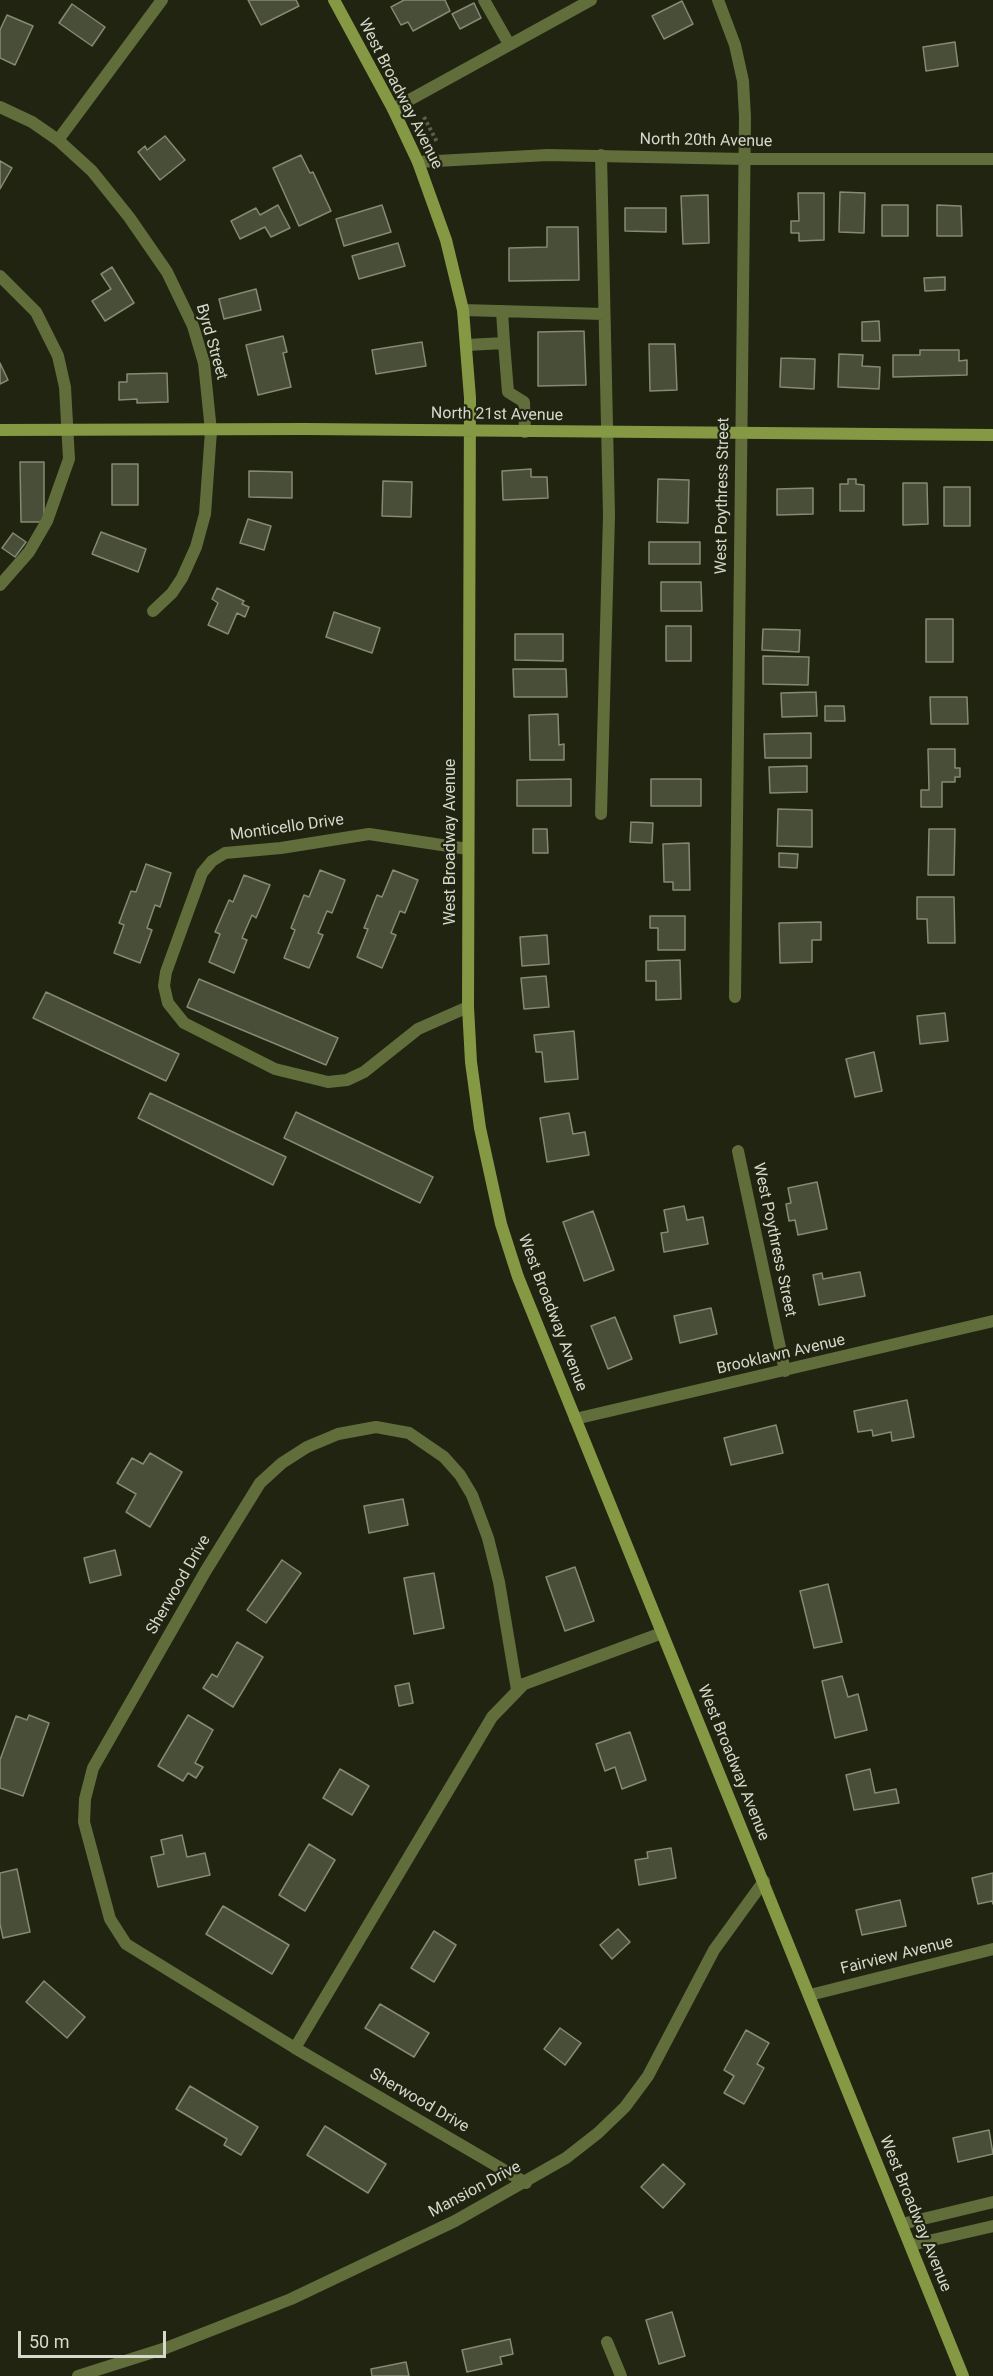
<!DOCTYPE html>
<style>
body{margin:0}
#map{position:relative;width:993px;height:2376px;overflow:hidden;background:#202411;font-family:Roboto,sans-serif}
canvas{display:block}
.scale{position:absolute;left:18px;top:2331px;width:148px;height:27px;box-sizing:border-box;border:3px solid #d5d9cc;border-top:0;padding-left:8px;font-size:18px;line-height:21px;white-space:nowrap;color:#d5d9cc;-webkit-text-stroke:4px #202411;paint-order:stroke}
</style>
<div id="map">
<canvas width="993" height="2376"></canvas>
<div class="scale">50 m</div>
</div>
<script>
const c = document.querySelector('canvas').getContext('2d');
c.lineJoin = 'round';
function fill(path, color) { c.fillStyle = color; c.fill(path, 'evenodd'); }
const toPath = rows => new Path2D(rows.map(r => 'M' + r).join(''));
function strokePath(path, color, width, dash) { c.strokeStyle = color; c.lineWidth = width; c.lineCap = dash ? 'butt' : 'round'; c.setLineDash(dash || []); c.stroke(path); }
function drawText(font, color, halo, rows, align = 'center') {
  c.font = font + ' Roboto,sans-serif'; c.lineWidth = 4.5; c.setLineDash([]); c.textBaseline = 'middle'; c.strokeStyle = halo; c.fillStyle = color; for (const [text, x, y, turn = 0] of rows) {
    c.save(); c.translate(x, y); c.rotate((+turn || 0) * Math.PI / 180); c.textAlign = isNaN(turn) ? turn : align; if (halo) c.strokeText(text, 0, 0); c.fillText(text, 0, 0); c.restore();
  }
}
const building = toPath([
 [248,0,296,0,299,6,261,25,248,0],
 [404,0,445,0,450,11,413,31,408,22,401,25,391,7,404,0],
 [682,1,693,24,664,39,652,16,682,1],
 [474,3,481,18,460,29,452,14,474,3],
 [72,4,105,27,92,46,59,23,72,4],
 [7,15,33,26,15,65,0,58,0,30,7,15],
 [955,42,958,66,926,71,923,47,955,42],
 [165,136,185,160,160,180,138,152,145,146,147,150,165,136],
 [301,155,310,173,313,172,331,211,299,226,273,168,301,155],
 [0,161,12,168,0,189,0,161],
 [840,192,865,193,864,233,839,232,840,192],
 [798,193,824,193,824,240,799,241,799,233,791,233,791,221,799,221,798,193],
 [708,195,709,243,683,244,681,196,708,195],
 [278,205,290,228,271,237,265,227,240,239,231,221,256,208,260,215,278,205],
 [382,205,391,232,344,246,336,219,382,205],
 [882,205,908,205,908,236,882,236,882,205],
 [937,205,961,206,962,236,937,236,937,205],
 [625,208,666,208,666,232,625,231,625,208],
 [547,227,578,227,579,280,509,281,509,248,547,247,547,227],
 [398,243,405,266,359,279,352,256,398,243],
 [112,267,134,303,105,321,92,301,111,289,101,274,112,267],
 [945,277,945,290,925,291,924,278,945,277],
 [256,289,261,310,224,319,219,299,256,289],
 [879,321,880,341,862,341,862,322,879,321],
 [584,331,586,385,538,386,538,332,584,331],
 [283,336,287,352,283,353,291,387,258,395,246,345,283,336],
 [422,342,426,366,376,374,372,350,422,342],
 [649,344,675,344,677,390,650,391,649,344],
 [920,350,959,350,959,361,967,360,967,375,893,377,893,355,920,355,920,350],
 [839,354,863,355,862,366,880,367,879,389,838,387,839,354],
 [781,358,815,359,814,389,780,387,781,358],
 [0,363,8,380,0,384,0,363],
 [167,373,168,402,137,403,137,399,119,400,119,382,127,382,127,374,167,373],
 [20,462,44,462,44,522,21,522,20,462],
 [112,464,138,464,138,505,112,505,112,464],
 [531,469,531,477,547,477,548,498,503,500,502,471,531,469],
 [249,471,292,472,292,498,249,497,249,471],
 [658,479,689,480,688,523,657,522,658,479],
 [848,479,856,479,856,484,864,485,864,511,840,511,840,484,848,484,848,479],
 [383,481,412,482,411,517,382,516,383,481],
 [903,483,927,483,928,524,903,525,903,483],
 [944,487,970,487,970,526,944,526,944,487],
 [813,488,813,514,777,515,777,489,813,488],
 [248,519,271,526,264,550,240,543,248,519],
 [101,532,146,549,138,572,92,554,101,532],
 [13,533,26,542,15,557,2,548,13,533],
 [649,542,700,542,700,564,649,564,649,542],
 [661,582,701,582,702,611,661,611,661,582],
 [217,588,244,601,242,604,249,607,245,617,237,613,228,634,208,625,218,603,212,599,217,588],
 [334,612,380,628,372,653,326,637,334,612],
 [926,619,953,619,953,662,926,662,926,619],
 [666,626,691,626,691,661,666,661,666,626],
 [763,629,800,630,799,652,762,650,763,629],
 [515,634,563,634,563,661,515,660,515,634],
 [763,656,809,657,808,685,763,684,763,656],
 [513,669,566,669,567,697,514,697,513,669],
 [816,692,817,716,782,717,781,693,816,692],
 [930,697,967,697,968,724,931,724,930,697],
 [825,706,844,706,845,721,825,721,825,706],
 [558,714,559,745,564,744,564,760,530,760,529,715,558,714],
 [811,733,811,758,765,758,764,734,811,733],
 [928,749,955,749,955,768,960,768,960,777,955,777,955,782,942,782,942,807,921,807,921,790,929,790,928,749],
 [807,766,807,792,770,793,769,767,807,766],
 [571,779,571,806,517,806,517,780,571,779],
 [651,779,701,779,701,806,651,806,651,779],
 [778,809,812,810,812,847,777,846,778,809],
 [631,822,653,823,652,843,630,842,631,822],
 [533,829,547,829,548,853,533,853,533,829],
 [929,829,955,829,954,875,928,875,929,829],
 [689,843,690,890,673,890,673,882,664,882,663,844,689,843],
 [779,853,798,854,797,868,779,867,779,853],
 [146,864,171,873,160,907,155,905,147,928,152,930,140,963,114,953,124,925,119,923,131,891,136,892,146,864],
 [320,870,345,880,332,913,327,911,318,933,323,935,309,968,284,958,295,930,291,928,304,895,309,897,320,870],
 [393,870,418,880,405,913,400,911,391,933,396,935,382,968,357,957,368,929,364,928,377,895,382,897,393,870],
 [244,875,270,885,256,918,252,915,242,938,247,940,234,973,209,962,220,934,215,932,229,900,233,902,244,875],
 [917,897,954,897,955,943,928,943,927,919,917,919,917,897],
 [650,916,685,916,685,950,658,950,658,928,650,928,650,916],
 [821,922,821,940,812,940,812,962,780,963,779,923,821,922],
 [547,935,549,964,522,966,520,937,547,935],
 [680,960,681,999,656,1000,656,981,646,981,646,961,680,960],
 [546,976,549,1007,524,1009,521,978,546,976],
 [199,979,338,1038,326,1065,187,1007,199,979],
 [46,992,179,1054,166,1081,33,1018,46,992],
 [945,1013,948,1041,920,1044,917,1016,945,1013],
 [574,1031,578,1079,545,1082,542,1052,536,1052,534,1035,574,1031],
 [874,1052,882,1091,855,1097,846,1059,874,1052],
 [150,1093,286,1157,273,1185,138,1118,150,1093],
 [296,1112,433,1177,420,1203,284,1138,296,1112],
 [569,1113,573,1134,585,1132,589,1155,547,1162,540,1118,569,1113],
 [817,1182,827,1229,798,1235,795,1220,789,1221,786,1204,791,1203,788,1188,817,1182],
 [684,1206,687,1220,703,1217,708,1244,664,1252,661,1233,668,1232,664,1210,684,1206],
 [593,1211,614,1270,584,1281,563,1222,593,1211],
 [860,1272,865,1296,819,1305,813,1275,822,1273,823,1279,860,1272],
 [711,1308,717,1334,680,1343,674,1316,711,1308],
 [615,1317,632,1359,608,1369,591,1326,615,1317],
 [907,1400,914,1437,892,1441,891,1432,873,1436,872,1430,858,1432,854,1411,907,1400],
 [776,1425,783,1453,731,1465,724,1438,776,1425],
 [150,1453,182,1472,150,1527,126,1512,136,1494,117,1483,132,1458,143,1464,150,1453],
 [403,1499,408,1525,369,1533,364,1506,403,1499],
 [115,1550,121,1575,90,1583,84,1558,115,1550],
 [282,1560,301,1573,266,1623,247,1610,282,1560],
 [575,1567,594,1621,565,1631,546,1577,575,1567],
 [434,1573,444,1628,414,1634,404,1578,434,1573],
 [828,1584,842,1642,814,1648,800,1591,828,1584],
 [237,1642,263,1657,233,1707,203,1688,212,1674,217,1677,237,1642],
 [842,1676,848,1697,858,1694,867,1730,835,1738,822,1681,842,1676],
 [409,1683,413,1703,399,1706,395,1686,409,1683],
 [29,1715,49,1723,23,1796,0,1788,0,1760,16,1716,27,1720,29,1715],
 [188,1715,213,1730,195,1763,203,1767,196,1778,188,1773,183,1781,158,1766,188,1715],
 [630,1732,646,1780,622,1789,615,1767,605,1771,596,1744,630,1732],
 [340,1769,369,1786,352,1815,323,1798,340,1769],
 [870,1769,875,1793,896,1789,899,1803,854,1810,846,1775,870,1769],
 [182,1835,187,1857,205,1853,210,1875,158,1887,151,1857,164,1854,161,1840,182,1835],
 [309,1844,335,1860,305,1911,279,1895,309,1844],
 [671,1848,676,1878,639,1885,635,1860,648,1858,647,1852,671,1848],
 [17,1869,30,1932,3,1938,0,1924,0,1873,17,1869],
 [993,1873,993,1904,992,1901,978,1904,972,1878,993,1873],
 [900,1900,906,1926,862,1935,856,1910,900,1900],
 [223,1906,289,1945,272,1974,206,1934,223,1906],
 [618,1929,630,1942,612,1959,600,1945,618,1929],
 [434,1931,456,1945,434,1982,411,1968,434,1931],
 [44,1981,85,2017,67,2038,26,2002,44,1981],
 [380,2004,429,2033,414,2057,365,2028,380,2004],
 [560,2028,581,2043,565,2065,544,2049,560,2028],
 [746,2030,769,2043,757,2064,764,2068,744,2104,724,2093,734,2076,724,2070,746,2030],
 [190,2086,258,2127,241,2155,224,2145,227,2139,176,2109,190,2086],
 [325,2126,386,2164,368,2193,307,2155,325,2126],
 [989,2130,993,2154,958,2162,953,2138,989,2130],
 [663,2164,685,2184,663,2208,641,2187,663,2164],
 [672,2312,685,2356,659,2364,646,2320,672,2312],
 [510,2339,513,2354,500,2357,502,2364,467,2372,462,2350,510,2339],
 [406,2362,409,2376,372,2376,371,2369,406,2362]
]);
fill(building, '#494e39');
strokePath(building, '#848a73', 1.5);
strokePath(toPath([
 [424,117,437,142]
]), '#5b5f4e', 4, [3, 3]);
strokePath(toPath([
 [484,0,509,44],
 [601,155,609,515,601,814],
 [0,276,36,312,58,356,65,387,69,459,47,521,29,552,0,585],
 [463,310,604,314],
 [502,311,504,343],
 [467,345,504,343,508,392,524,402,525,432]
]), '#616d3b', 12);
strokePath(toPath([
 [718,0,735,45,743,81,745,117,735,997],
 [0,107,32,122,58,140,92,171,129,217,167,272,193,326,204,363,211,431,205,514,196,547,182,578,172,593,153,611],
 [393,109,591,0],
 [58,140,162,0],
 [418,162,548,155,744,159,993,159],
 [468,1007,418,1029,364,1072,347,1080,328,1082,275,1069,184,1023,168,1003,164,986,166,972,202,873,212,861,225,853,281,848,369,834,468,849],
 [738,1151,785,1371],
 [575,1419,993,1321],
 [517,1690,499,1582,488,1538,472,1495,460,1475,444,1457,409,1433,376,1427,338,1434,307,1447,282,1463,260,1483,205,1572,93,1768,85,1799,84,1822,110,1919,126,1944,295,2048,526,2183],
 [810,1995,993,1949],
 [295,2048,492,1717,524,1684,662,1633],
 [902,2224,993,2202],
 [911,2245,993,2226],
 [607,2342,621,2376],
 [78,2376,166,2348,291,2299,455,2221,566,2158,598,2133,625,2107,648,2076,714,1950,764,1881]
]), '#616d3b', 12);
strokePath(toPath([
 [334,0,393,109,418,162,446,240,463,310,470,398,468,1007,471,1062,480,1128,501,1224,518,1277,963,2376],
 [0,430,305,429,993,435]
]), '#859844', 12);
drawText('16px', '#d5d9cc', '#202411', [
 ["West Broadway Avenue",400,94,63],
 ["North 20th Avenue",706,141,1],
 ["Byrd Street",211,342,74],
 ["North 21st Avenue",497,415,1],
 ["West Poythress Street",723,496,-89],
 ["Monticello Drive",287,828,-8],
 ["West Broadway Avenue",451,842,-90],
 ["West Poythress Street",774,1240,78],
 ["West Broadway Avenue",552,1313,69],
 ["Brooklawn Avenue",781,1355,-13],
 ["Sherwood Drive",179,1585,-60],
 ["West Broadway Avenue",733,1763,68],
 ["Fairview Avenue",897,1956,-14],
 ["Sherwood Drive",419,2101,30],
 ["Mansion Drive",475,2190,-28],
 ["West Broadway Avenue",915,2214,68]
]);
</script>
